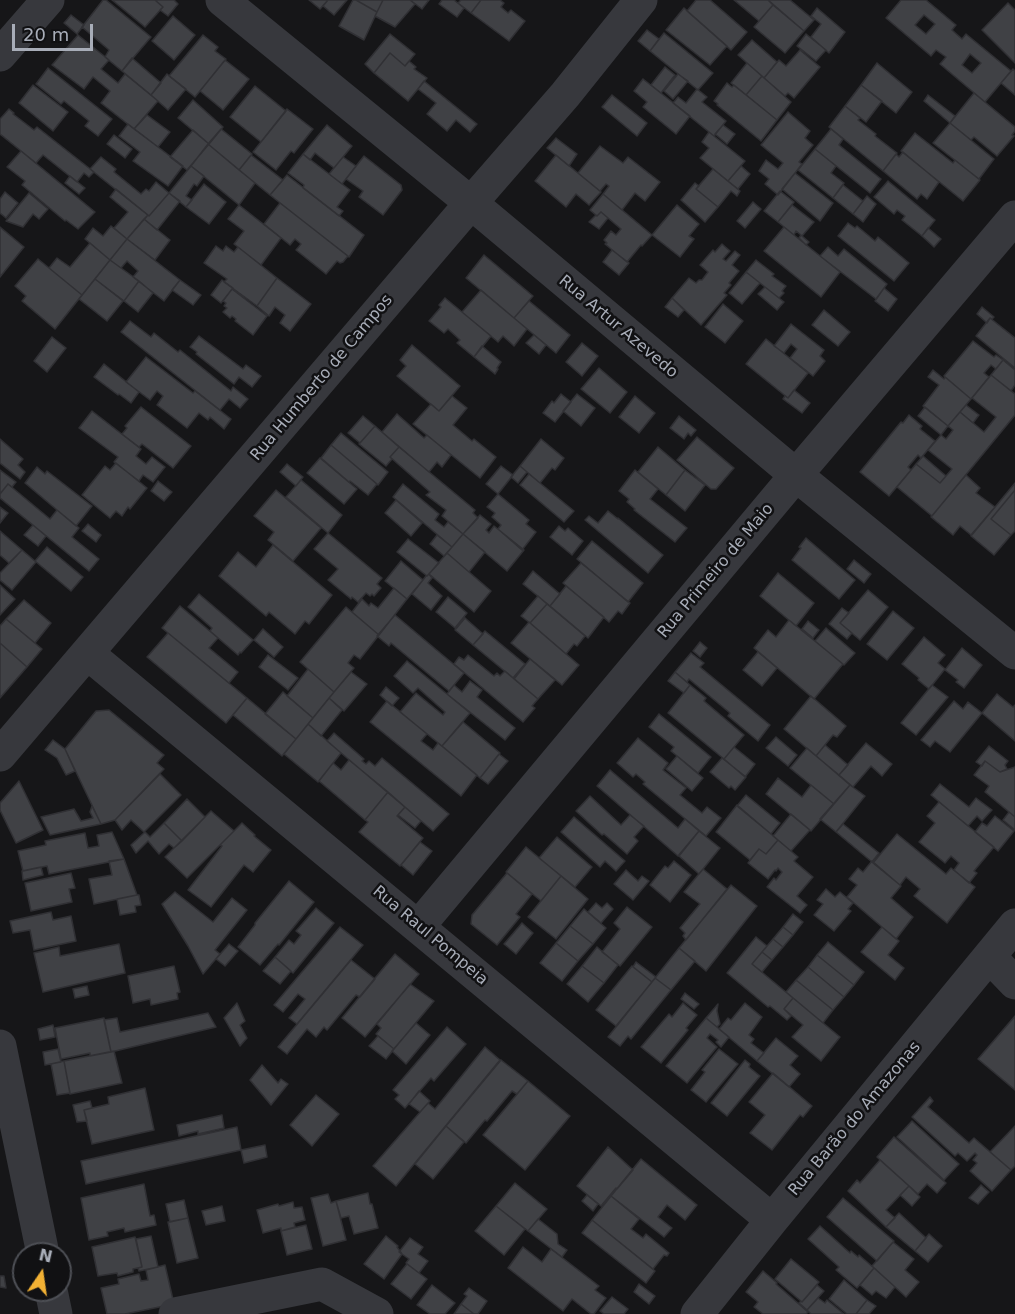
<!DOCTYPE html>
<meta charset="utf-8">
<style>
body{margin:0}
#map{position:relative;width:1015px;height:1314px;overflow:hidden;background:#161618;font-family:"DejaVu Sans",sans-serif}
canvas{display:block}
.north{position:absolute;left:12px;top:1242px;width:60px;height:60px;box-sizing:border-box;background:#111113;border:2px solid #4d4f55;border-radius:50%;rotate:13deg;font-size:16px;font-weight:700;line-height:24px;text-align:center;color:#a8adb8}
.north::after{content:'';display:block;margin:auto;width:21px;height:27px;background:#f2b134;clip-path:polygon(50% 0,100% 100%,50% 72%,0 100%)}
.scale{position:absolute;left:12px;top:24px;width:81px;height:27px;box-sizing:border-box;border:3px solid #a8adb8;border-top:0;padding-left:8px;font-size:18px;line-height:21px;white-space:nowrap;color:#a8adb8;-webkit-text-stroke:4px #111113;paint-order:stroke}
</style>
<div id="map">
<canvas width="1015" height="1314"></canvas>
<div class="north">N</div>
<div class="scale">20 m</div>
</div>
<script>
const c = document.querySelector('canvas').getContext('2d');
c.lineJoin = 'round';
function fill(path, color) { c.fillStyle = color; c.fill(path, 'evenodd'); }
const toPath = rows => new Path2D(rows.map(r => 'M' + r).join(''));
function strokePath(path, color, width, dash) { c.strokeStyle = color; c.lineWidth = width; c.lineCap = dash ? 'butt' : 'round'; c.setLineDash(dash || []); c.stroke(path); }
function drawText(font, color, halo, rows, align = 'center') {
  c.font = font + ' "DejaVu Sans",sans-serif'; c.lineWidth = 5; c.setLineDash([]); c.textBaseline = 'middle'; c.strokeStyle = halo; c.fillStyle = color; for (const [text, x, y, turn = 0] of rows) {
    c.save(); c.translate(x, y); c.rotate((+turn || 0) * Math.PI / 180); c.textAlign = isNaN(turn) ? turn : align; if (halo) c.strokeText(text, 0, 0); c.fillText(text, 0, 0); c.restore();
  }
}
const building = toPath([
 [103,0,106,0,151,37,122,71,105,57,109,50,82,27,103,0],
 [112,0,155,0,163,7,145,27,112,0],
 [157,0,174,0,178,4,168,16,160,10,163,7,156,1,157,0],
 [309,0,328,0,320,9,309,0],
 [328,0,347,0,334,15,323,6,328,0],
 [353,0,356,0,377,12,364,40,339,26,353,0],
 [356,0,383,0,377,12,356,0],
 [383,0,410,0,415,4,395,27,375,16,383,0],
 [410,0,429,0,422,9,410,0],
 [442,0,454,0,464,8,457,17,439,4,442,0],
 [461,0,481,0,471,13,458,3,461,0],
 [481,0,500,0,504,3,501,7,508,13,511,10,525,21,509,41,471,13,481,0],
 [696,0,710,0,747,32,731,50,687,11,696,0],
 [734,0,768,0,773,5,759,21,734,0],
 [768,0,790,0,814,20,804,31,768,0],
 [901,0,926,0,956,25,952,30,962,39,966,34,1011,71,985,102,940,64,946,57,936,50,931,56,886,18,901,0],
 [924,15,935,24,926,34,915,25,924,15],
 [970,54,981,63,972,73,962,65,970,54],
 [1008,3,1015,10,1015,63,982,30,1008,3],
 [773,5,804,31,785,53,754,27,773,5],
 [684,8,727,46,710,65,666,30,684,8],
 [817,8,845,32,829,53,811,37,821,24,811,16,817,8],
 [71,15,84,25,77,34,64,23,71,15],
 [173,16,195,35,174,60,152,41,173,16],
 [647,30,659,39,650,51,638,41,647,30],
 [664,33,713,73,698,90,650,51,664,33],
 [390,34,415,54,405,66,390,53,374,73,365,64,390,34],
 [806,34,826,50,816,61,797,46,806,34],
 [78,35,109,60,101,69,118,83,125,74,158,101,134,129,101,103,110,91,93,77,84,89,52,65,78,35],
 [203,35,218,47,215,51,226,59,195,97,169,76,203,35],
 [752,40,777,62,764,78,738,55,752,40],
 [800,50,820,67,794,98,788,93,785,96,764,78,779,60,786,66,800,50],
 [390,53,405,66,409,61,416,67,414,69,427,78,408,101,374,73,390,53],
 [132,58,161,83,151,95,122,71,132,58],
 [225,60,249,79,223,110,200,91,225,60],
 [747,63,762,76,746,95,731,83,747,63],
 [877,63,912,92,896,113,861,85,877,63],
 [665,67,675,75,661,93,651,85,665,67],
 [48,68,112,119,98,136,85,126,89,121,64,101,61,104,36,84,48,68],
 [1013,69,1015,71,1015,95,1001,83,1013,69],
 [167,74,186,89,168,110,151,95,167,74],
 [678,74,688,81,673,99,664,91,678,74],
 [762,76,791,102,777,120,746,95,762,76],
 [643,79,690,116,676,134,643,107,647,102,634,91,643,79],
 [424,81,477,124,470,132,456,120,447,131,427,114,436,103,418,89,424,81],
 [727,83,732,87,734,85,777,120,761,141,717,105,718,104,714,101,727,83],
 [33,85,68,112,53,131,19,103,33,85],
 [861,85,882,101,866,122,845,106,861,85],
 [255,86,286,111,261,142,230,117,255,86],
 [697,89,707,97,702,102,726,121,714,136,673,103,678,97,686,103,697,89],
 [974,93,1015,127,1015,131,1012,135,1014,136,997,156,974,137,971,140,950,123,974,93],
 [612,95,647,123,637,136,602,107,612,95],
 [928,95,955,116,950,123,924,101,928,95],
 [193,100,223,127,209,144,178,118,193,100],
 [845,106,860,118,858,120,876,134,875,136,897,153,883,171,829,127,845,106],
 [9,109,14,113,13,114,34,130,37,127,94,172,89,177,84,173,77,182,43,155,36,163,0,134,0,119,9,109],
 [287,109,313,129,294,153,291,151,276,170,253,152,287,109],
 [788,112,810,131,805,138,813,145,799,162,802,164,778,195,765,184,769,179,759,171,766,160,778,169,783,163,761,145,788,112],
 [147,115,170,132,158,147,134,129,147,115],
 [950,123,994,159,979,179,933,143,950,123],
 [128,124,183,166,168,186,133,161,140,152,119,136,128,124],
 [327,125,352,146,334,168,315,153,310,160,303,154,327,125],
 [723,125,735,134,727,144,715,134,723,125],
 [221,129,252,154,239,170,208,144,221,129],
 [831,129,843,139,839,145,881,179,870,193,815,149,831,129],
 [193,130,209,144,187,170,170,157,193,130],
 [709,132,745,161,728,181,700,158,709,148,702,142,709,132],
 [915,133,953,163,955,160,980,180,963,201,901,151,915,133],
 [114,135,132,149,125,158,107,144,114,135],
 [556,138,577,154,569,166,547,148,556,138],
 [208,144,255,183,239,205,191,166,208,144],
 [600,146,623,163,628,157,660,182,645,201,635,193,622,210,603,194,609,186,606,184,600,191,578,173,600,146],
 [815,149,836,166,831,173,844,183,833,198,798,170,815,149],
 [21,151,95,212,78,229,66,220,65,221,22,185,25,181,7,167,21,151],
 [903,152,939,182,927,199,921,194,917,199,883,171,896,154,899,157,903,152],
 [303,154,350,190,337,207,343,211,339,216,303,188,304,185,288,173,303,154],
 [251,155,283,180,270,195,239,170,251,155],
 [556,155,601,192,589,205,576,194,566,207,535,181,556,155],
 [364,156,401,185,402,190,383,215,359,197,363,191,346,179,364,156],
 [101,157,116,169,114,172,141,194,146,189,149,191,156,182,169,193,149,216,90,169,101,157],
 [343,157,356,166,342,184,329,174,343,157],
 [191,166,204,176,197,186,194,184,186,196,192,200,186,207,169,193,191,166],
 [741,166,750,174,738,189,728,181,741,166],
 [713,169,740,191,737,196,731,191,718,207,696,189,713,169],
 [795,173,833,203,820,221,782,189,795,173],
 [287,175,364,235,349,257,270,195,287,175],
 [70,176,85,188,79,194,65,183,70,176],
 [888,181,935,220,922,236,902,220,905,216,897,210,894,214,874,197,888,181],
 [695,183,699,186,696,189,718,207,705,222,681,200,695,183],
 [204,184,226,202,209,224,186,207,204,184],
 [843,185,863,201,853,214,833,198,843,185],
 [116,189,148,215,127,239,114,228,128,212,110,197,116,189],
 [780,191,794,202,778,222,764,211,780,191],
 [5,192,18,203,6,218,0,213,0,199,5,192],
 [29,193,48,209,39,219,33,214,23,227,6,221,29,193],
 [169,193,180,201,157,230,144,219,148,215,149,216,169,193],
 [603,194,652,235,642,246,641,245,627,262,605,244,607,243,604,240,611,231,616,235,621,229,601,212,597,216,590,210,603,194],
 [867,196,876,204,863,222,853,214,867,196],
 [753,202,761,209,745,228,737,221,753,202],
 [280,203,348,256,343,262,340,263,337,261,326,274,296,250,301,244,295,239,290,245,264,224,280,203],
 [239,205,281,238,261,265,234,244,244,231,228,219,239,205],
 [677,205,699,224,689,236,694,239,680,257,652,235,677,205],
 [792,205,814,222,802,236,809,242,806,245,799,238,801,235,796,231,794,235,778,222,792,205],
 [601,212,608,218,599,229,589,222,596,215,597,216,601,212],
 [144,219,170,240,155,260,127,239,144,219],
 [848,223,855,228,857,226,875,241,878,237,909,263,894,281,838,236,848,223],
 [111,226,127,239,110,260,85,239,93,228,103,236,111,226],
 [0,227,24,247,0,277,0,227],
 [784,227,840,272,821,297,764,251,784,227],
 [928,228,941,239,934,247,922,236,928,228],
 [127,239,180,280,164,301,133,277,138,271,127,261,121,268,110,260,127,239],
 [90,243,110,260,82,295,49,268,57,258,70,267,90,243],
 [722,244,730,251,723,259,726,261,735,251,740,255,732,265,739,271,729,283,731,285,724,293,727,295,701,325,672,298,689,278,696,283,699,280,702,280,708,272,700,265,713,250,715,252,722,244],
 [216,246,223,251,226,246,234,252,238,247,277,278,257,306,224,282,227,279,204,263,216,246],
 [828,247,838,256,844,249,887,284,876,299,820,256,828,247],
 [612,250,629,263,619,275,603,262,612,250],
 [484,255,533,296,514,318,466,278,484,255],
 [38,259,82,295,55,329,22,301,26,296,15,286,38,259],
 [110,260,139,281,124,301,95,279,110,260],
 [756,260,774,274,772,276,786,286,782,291,784,293,779,298,746,272,756,260],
 [746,272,760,283,742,304,729,293,746,272],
 [277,278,311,304,290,331,280,323,285,315,275,307,269,316,257,306,277,278],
 [95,279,123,301,107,321,79,299,95,279],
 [180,280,201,295,193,305,172,290,180,280],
 [222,280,233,288,221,303,211,295,222,280],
 [139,281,153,293,138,312,124,301,139,281],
 [765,287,784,302,777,310,758,294,765,287],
 [884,288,897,299,888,311,875,301,884,288],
 [232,289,267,316,253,335,235,321,236,319,232,316,230,318,223,312,227,308,224,306,226,303,223,301,232,289],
 [481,290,527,329,514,346,503,336,498,342,462,312,481,290],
 [445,298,491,336,474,357,457,343,460,340,448,329,444,333,429,321,441,307,439,305,445,298],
 [672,298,684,310,678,317,665,307,672,298],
 [529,301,570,335,556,353,514,318,529,301],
 [723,304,743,321,725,343,705,327,723,304],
 [982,307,994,317,992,319,990,318,987,323,977,314,982,307],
 [824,310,850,332,838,346,812,325,824,310],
 [990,318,1015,338,1015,368,976,336,990,318],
 [130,321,151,337,154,333,178,352,180,350,231,391,233,387,248,399,240,408,229,399,220,410,121,332,130,321],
 [791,324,824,350,820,356,825,361,813,376,790,358,797,349,791,344,784,353,774,346,791,324],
 [534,335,546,345,539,354,526,343,534,335],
 [199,336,243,369,246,365,261,376,252,387,239,377,234,384,196,354,197,352,190,347,199,336],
 [52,337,66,348,47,372,34,361,52,337],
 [766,339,808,373,788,398,746,364,766,339],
 [973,341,994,357,996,355,1003,360,996,369,991,365,984,373,989,377,971,399,944,376,973,341],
 [582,343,598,356,582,376,566,362,582,343],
 [412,345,460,386,439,411,397,376,406,366,400,360,412,345],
 [482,346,501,362,497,368,498,369,495,374,474,357,482,346],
 [146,357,193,393,195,391,231,419,224,429,210,417,208,420,199,413,187,428,157,405,163,396,157,391,150,400,126,382,146,357],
 [1003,360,1015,370,1015,385,1011,391,991,375,1003,360],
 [104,364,139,392,131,403,119,394,118,395,94,377,104,364],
 [599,368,627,392,610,413,581,389,599,368],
 [933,370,944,379,945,377,971,399,948,426,923,406,939,385,928,377,933,370],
 [991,375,1015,394,1015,415,932,516,897,487,916,464,940,483,952,469,928,450,941,435,946,439,953,430,948,426,960,412,984,432,996,417,972,398,991,375],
 [794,390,810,403,802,413,783,399,785,396,788,398,794,390],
 [561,394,571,402,555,422,543,413,552,401,554,403,561,394],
 [577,394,595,408,581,426,563,411,577,394],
 [452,396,467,408,453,425,472,441,474,439,496,457,480,478,413,424,431,404,439,411,452,396],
 [635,396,655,413,639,433,619,417,635,396],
 [966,405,979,415,973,423,960,412,966,405],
 [141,407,191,446,173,468,142,444,139,447,122,434,127,428,125,426,141,407],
 [925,407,948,426,941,435,918,416,925,407],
 [92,411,141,449,136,456,146,464,152,457,165,467,153,482,143,475,139,481,114,462,118,457,79,428,92,411],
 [397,414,424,438,427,435,451,455,442,467,437,462,429,472,382,432,397,414],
 [909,415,922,426,920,429,935,441,921,458,918,455,908,467,911,470,889,496,860,472,901,422,903,423,909,415],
 [363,416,375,426,360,443,348,433,363,416],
 [679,416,696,430,691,436,688,433,684,439,670,428,679,416],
 [375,426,399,447,390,457,392,459,386,466,359,444,375,426],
 [341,433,388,472,378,485,331,445,341,433],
 [697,437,734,468,716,489,711,489,677,460,697,437],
 [0,439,23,459,18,465,25,472,20,479,0,463,0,439],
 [541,439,564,458,555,470,552,468,540,483,520,466,541,439],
 [331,445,377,484,368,495,350,481,349,482,321,458,331,445],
 [399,447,475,510,473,513,478,518,463,534,442,516,446,510,426,495,430,492,390,457,399,447],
 [658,447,685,470,666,495,638,472,658,447],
 [923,456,946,476,940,483,916,464,923,456],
 [320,458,357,489,344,504,307,473,320,458],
 [116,463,147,488,130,509,128,507,122,516,116,511,110,518,82,495,105,466,110,470,116,463],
 [287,464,303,477,296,486,280,472,287,464],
 [501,466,513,475,498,494,486,484,501,466],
 [520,466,527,472,518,483,511,477,520,466],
 [37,467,45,474,47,471,92,506,76,526,25,483,37,467],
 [0,470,16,482,12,487,8,484,0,494,0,470],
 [635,470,658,489,650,499,687,528,675,542,634,510,635,509,627,502,629,499,619,491,635,470],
 [685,470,705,485,685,511,666,495,685,470],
 [529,474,574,511,564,522,520,485,529,474],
 [966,475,980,488,976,493,995,507,971,535,960,526,953,535,931,517,966,475],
 [301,480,342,515,328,533,286,497,301,480],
 [158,481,172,492,164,501,151,491,158,481],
 [1015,483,1015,490,991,519,1011,535,994,555,971,536,1015,483],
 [8,484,50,519,57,510,79,528,72,537,99,559,89,571,0,498,0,494,8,484],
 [403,484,439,514,435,520,444,527,448,522,463,534,452,547,393,497,403,484],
 [276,490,321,528,293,561,268,540,274,532,254,516,276,490],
 [1015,490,1015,531,1011,535,991,519,1015,490],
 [498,494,529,520,526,524,536,532,522,550,498,529,501,525,492,517,495,513,487,507,498,494],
 [396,500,422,523,411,536,385,513,396,500],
 [0,507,8,513,0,523,0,507],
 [608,511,618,519,618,518,663,555,648,573,585,520,589,516,598,523,608,511],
 [480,515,491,524,486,530,489,533,494,526,524,550,507,571,463,534,480,515],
 [88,524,101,535,96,542,82,531,88,524],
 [33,525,46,536,38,546,24,535,33,525],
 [559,526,565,531,568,528,583,541,572,555,550,537,559,526],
 [0,531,22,550,9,563,0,555,0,531],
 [328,533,382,578,377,584,381,588,374,596,372,594,370,596,366,593,358,602,352,597,351,599,328,580,338,569,314,549,328,533],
 [463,534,485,552,469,572,447,553,463,534],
 [437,535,452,547,444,556,430,544,437,535],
 [806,538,855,580,839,599,792,560,801,548,799,547,806,538],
 [408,539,439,563,427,576,397,552,408,539],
 [592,541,643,583,628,602,577,559,592,541],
 [273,545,332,595,309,624,305,621,295,634,269,612,266,616,219,576,238,552,256,567,273,545],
 [47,547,83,577,71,591,35,561,47,547],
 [22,550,36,562,12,590,0,580,0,573,22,550],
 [447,553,491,591,474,612,429,574,447,553],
 [854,560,871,574,864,583,847,569,854,560],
 [401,561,423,580,407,599,385,581,401,561],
 [581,563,630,603,622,614,618,611,609,622,563,583,581,563],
 [533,571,560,594,550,606,523,584,533,571],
 [778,573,814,603,796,626,760,596,778,573],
 [429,574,432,578,428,583,442,596,431,610,412,594,426,576,427,576,429,574],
 [0,585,15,599,0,615,0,585],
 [566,586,604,617,588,638,550,606,566,586],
 [394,588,407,599,379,635,352,612,362,599,369,606,371,603,378,608,394,588],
 [868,590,888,607,860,640,840,623,868,590],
 [199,594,253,640,241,653,240,652,238,655,210,631,212,628,188,607,199,594],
 [538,596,547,604,530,623,521,616,538,596],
 [448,597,467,613,455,628,436,612,448,597],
 [24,600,51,623,35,643,6,619,24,600],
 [547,604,585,636,577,646,574,644,566,654,530,623,547,604],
 [180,606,218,638,209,648,238,672,229,683,162,628,180,606],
 [346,607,379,635,360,659,354,655,348,663,354,668,334,692,300,662,346,607],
 [842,608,849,613,840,623,852,633,847,639,829,624,842,608],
 [893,611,914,628,887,660,867,644,893,611],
 [395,615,464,673,449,691,391,643,389,646,377,636,395,615],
 [465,618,483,634,473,645,455,630,465,618],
 [6,619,42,649,27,667,0,643,0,626,6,619],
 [789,620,843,664,814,699,754,648,768,630,776,637,789,620],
 [808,621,819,630,813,638,802,629,808,621],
 [529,622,579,665,562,685,511,643,529,622],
 [826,628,855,653,844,665,815,641,826,628],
 [263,629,283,647,274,657,254,640,263,629],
 [485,631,525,664,513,678,473,645,485,631],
 [168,633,247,698,226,723,147,657,168,633],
 [924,637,945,655,938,663,945,669,929,689,918,680,919,678,902,664,924,637],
 [700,642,707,648,700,657,693,651,700,642],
 [0,643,27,667,0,698,0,643],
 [962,648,982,665,964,688,956,682,958,680,945,670,962,648],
 [758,652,777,668,762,686,743,670,758,652],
 [691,653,704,663,700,667,770,725,758,741,728,716,730,713,689,679,687,682,675,672,691,653],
 [268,655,298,678,288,690,259,667,268,655],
 [468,655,494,676,497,673,500,676,505,671,538,699,532,706,535,708,523,722,454,664,459,657,464,660,468,655],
 [530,659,555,680,538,699,514,679,530,659],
 [407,661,470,713,442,746,400,712,416,693,443,715,445,712,418,688,413,693,394,676,407,661],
 [308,669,334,692,313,718,287,696,308,669],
 [351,672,367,684,344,711,329,698,351,672],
 [675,672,690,685,684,693,668,681,675,672],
 [470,681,482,690,477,697,515,728,505,740,447,694,454,685,462,692,470,681],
 [690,685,706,698,704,701,744,735,724,759,668,713,690,685],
 [932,685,948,697,916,735,901,723,932,685],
 [386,687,399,698,392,706,380,695,386,687],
 [283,692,313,718,296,739,265,714,283,692],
 [997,694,1013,707,1015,705,1015,741,982,713,997,694],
 [811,696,846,726,837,737,833,735,816,756,784,729,811,696],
 [247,698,296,739,282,756,233,715,247,698],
 [329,698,342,710,321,736,308,724,329,698],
 [387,701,427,734,421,741,433,750,438,743,477,775,461,796,370,722,387,701],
 [954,701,963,709,968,702,982,713,950,752,935,741,930,747,921,740,954,701],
 [109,710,164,755,157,763,164,769,115,820,101,824,65,749,96,711,109,710],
 [659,714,711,757,698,773,671,751,674,747,649,727,659,714],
 [463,722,500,753,480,778,442,746,463,722],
 [308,724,341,753,318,782,284,754,308,724],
 [334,733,364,759,362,761,366,764,369,761,375,766,382,758,449,814,433,831,327,741,334,733],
 [776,737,797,755,788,766,766,748,776,737],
 [638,738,668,763,663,770,686,788,680,795,702,813,707,807,721,818,706,836,643,784,645,782,636,774,633,777,617,763,638,738],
 [53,740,65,749,75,771,66,775,57,758,45,750,53,740],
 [866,743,892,764,882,776,871,766,853,787,839,775,866,743],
 [825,745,848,765,839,775,816,756,825,745],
 [989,746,1008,761,1005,765,1007,769,1000,772,985,761,982,766,976,762,989,746],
 [734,747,755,764,745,777,724,759,734,747],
 [807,748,850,785,834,804,790,768,807,748],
 [499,754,508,761,488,784,480,778,499,754],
 [677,756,703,778,692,791,666,769,677,756],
 [722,758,746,777,735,790,731,786,729,788,710,772,722,758],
 [349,760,388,792,365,820,319,781,333,763,341,770,349,760],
 [985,761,1000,772,1015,767,1015,817,985,792,989,786,974,775,985,761],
 [610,770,678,828,685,819,699,831,678,856,597,786,610,770],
 [160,774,181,795,144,832,131,820,122,830,115,820,160,774],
 [778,778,802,797,811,785,834,804,811,831,766,794,778,778],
 [19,781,43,830,16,843,0,810,0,803,19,781],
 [940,784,969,807,976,798,992,810,982,821,977,816,968,826,931,795,940,784],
 [850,785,865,796,836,832,820,819,850,785],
 [388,792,405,807,397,816,423,838,400,866,359,832,368,822,365,820,388,792],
 [746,795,780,823,771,834,737,806,746,795],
 [590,796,621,825,630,815,644,826,634,837,638,841,627,854,604,834,602,835,576,811,590,796],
 [187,799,205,817,182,841,164,823,187,799],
 [939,802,994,847,974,871,977,873,969,883,954,870,959,863,951,856,945,863,919,842,935,823,927,816,939,802],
 [737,805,778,840,766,854,759,849,750,860,716,832,737,805],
 [92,806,101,824,50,835,41,817,74,809,81,821,93,818,90,812,92,806],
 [405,807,421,821,415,828,398,815,405,807],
 [211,811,234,831,187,878,165,857,211,811],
 [1009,812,1015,817,1015,830,1003,820,1009,812],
 [791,814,810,830,791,851,773,836,791,814],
 [995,816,1014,831,998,851,975,832,982,823,987,826,995,816],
 [574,817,625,861,616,871,605,861,600,867,561,832,574,817],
 [164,823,182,841,174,848,169,844,159,854,148,841,136,853,131,845,145,832,150,837,164,823],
 [242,823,255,835,254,836,271,850,253,872,244,865,211,907,188,890,222,846,220,845,242,823],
 [843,824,879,853,872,862,836,832,843,824],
 [699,831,720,848,699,874,679,856,699,831],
 [112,832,124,859,49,874,47,866,23,871,18,851,46,845,45,841,85,833,88,848,99,846,97,835,112,832],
 [897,834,946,874,951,868,975,887,947,923,914,896,920,889,906,877,900,885,873,863,897,834],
 [557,837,592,867,575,887,539,858,557,837],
 [778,840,798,857,794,861,813,877,797,896,807,905,800,913,767,887,774,878,776,880,782,872,778,868,776,871,775,870,768,879,748,863,759,849,766,854,778,840],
 [420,842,432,851,413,875,401,865,420,842],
 [526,847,561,876,541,901,506,872,526,847],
 [124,859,137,895,94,904,89,879,112,875,109,861,124,859],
 [674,861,691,875,670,902,650,885,665,866,668,868,674,861],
 [872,861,901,886,891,898,913,917,896,939,847,897,857,885,849,879,858,868,863,872,872,861],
 [41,867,43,875,23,880,22,871,41,867],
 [703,869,727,889,686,940,683,936,685,933,680,928,700,904,684,892,703,869],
 [626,870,638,881,642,876,649,881,633,900,614,884,626,870],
 [71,873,75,888,69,889,72,902,31,911,25,883,71,873],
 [507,873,532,894,516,914,520,917,497,945,471,924,472,915,507,873],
 [561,876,588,899,556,939,528,917,561,876],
 [289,881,314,902,279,945,278,944,260,965,238,947,255,925,255,923,289,881],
 [731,885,757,906,706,971,679,948,731,885],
 [826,889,835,897,840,892,853,903,848,909,851,911,834,931,814,915,823,904,817,900,826,889],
 [175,892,213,922,232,898,247,910,215,950,220,954,203,974,188,946,162,904,175,892],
 [137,895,139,895,141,905,135,906,136,912,120,915,117,899,137,895],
 [596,903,602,908,607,903,613,909,601,923,588,912,596,903],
 [627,907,652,927,620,966,602,952,620,929,614,923,627,907],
 [316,908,334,923,293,973,275,957,289,940,294,944,301,935,296,931,316,908],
 [584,909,606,928,593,944,570,926,584,909],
 [51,912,53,920,71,916,76,941,34,950,30,930,13,933,10,921,51,912],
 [793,914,803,922,793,935,783,927,793,914],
 [522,923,533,933,516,954,504,944,522,923],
 [570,926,593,944,578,961,556,943,570,926],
 [340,927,363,945,297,1024,289,1018,305,999,298,994,283,1012,274,1005,340,927],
 [783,927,793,935,783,947,773,939,783,927],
 [882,927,899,941,888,955,904,968,895,980,861,952,882,927],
 [756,937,767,946,752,964,793,998,784,1009,791,1016,787,1020,770,1006,768,1007,727,973,756,937],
 [773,939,783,947,772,960,762,952,773,939],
 [828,942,864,972,854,985,817,955,828,942],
 [556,943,578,961,562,981,540,963,556,943],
 [119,944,125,973,43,992,34,953,59,947,60,956,119,944],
 [229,944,238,951,225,966,216,959,229,944],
 [597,947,618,965,604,983,582,966,597,947],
 [679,948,695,961,671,990,655,978,679,948],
 [762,952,772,960,762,972,752,964,762,952],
 [395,954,419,974,365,1037,342,1018,395,954],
 [817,955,854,985,844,997,808,967,817,955],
 [275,957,291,971,280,984,263,971,275,957],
 [351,960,375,979,360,997,356,995,327,1030,324,1027,316,1037,307,1029,287,1054,278,1047,351,960],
 [636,962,656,977,652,982,633,967,636,962],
 [174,966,180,992,177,993,178,999,151,1005,150,999,133,1003,128,976,174,966],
 [582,966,604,983,588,1002,567,984,582,966],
 [632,966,652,982,616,1026,596,1010,632,966],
 [808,967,844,997,833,1010,796,980,808,967],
 [655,978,671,990,631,1039,628,1036,620,1046,608,1037,655,978],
 [796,980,833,1010,823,1023,786,992,796,980],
 [410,984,434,1001,394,1049,376,1034,381,1028,377,1024,410,984],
 [87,986,89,995,75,998,73,989,87,986],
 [685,993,699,1004,694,1009,681,999,685,993],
 [793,998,840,1037,821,1061,792,1037,803,1025,784,1009,793,998],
 [237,1003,245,1021,240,1025,247,1038,240,1046,224,1018,237,1003],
 [683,1003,697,1015,686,1028,688,1030,661,1063,641,1047,669,1014,672,1017,683,1003],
 [745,1003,762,1017,749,1035,754,1039,751,1043,764,1053,757,1061,719,1029,728,1018,731,1020,745,1003],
 [718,1004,717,1011,720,1024,717,1027,706,1018,718,1004],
 [208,1013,216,1027,111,1052,104,1020,117,1018,120,1032,208,1013],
 [1015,1016,1015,1090,978,1059,1015,1016],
 [104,1018,111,1052,90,1056,90,1053,61,1059,55,1028,104,1018],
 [706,1018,729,1037,721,1047,716,1042,718,1040,710,1034,707,1038,717,1047,687,1083,666,1066,706,1018],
 [416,1023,430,1035,406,1064,392,1051,416,1023],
 [53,1025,55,1037,40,1040,38,1029,53,1025],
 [447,1027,466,1044,434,1081,431,1078,405,1108,395,1099,399,1095,393,1090,447,1027],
 [378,1036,394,1049,386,1059,369,1046,378,1036],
 [776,1038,798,1056,790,1065,800,1074,789,1087,757,1061,776,1038],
 [485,1047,500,1060,396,1186,373,1166,428,1103,435,1109,485,1047],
 [58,1049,61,1062,45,1065,43,1052,58,1049],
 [719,1049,738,1064,706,1102,691,1090,705,1072,702,1070,719,1049],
 [114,1051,122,1083,70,1094,64,1061,114,1051],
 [501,1060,528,1081,517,1094,512,1091,487,1121,485,1120,466,1143,446,1126,501,1060],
 [745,1060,750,1064,749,1067,760,1076,727,1116,711,1103,745,1060],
 [64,1061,70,1093,57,1095,51,1064,64,1061],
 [262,1065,278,1083,281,1079,288,1084,271,1105,250,1080,262,1065],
 [773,1073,812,1106,803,1117,800,1115,772,1150,750,1133,765,1115,749,1102,773,1073],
 [528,1081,570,1116,525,1170,483,1135,528,1081],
 [145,1088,154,1130,92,1144,84,1110,109,1104,108,1097,145,1088],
 [419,1091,430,1101,420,1112,409,1104,419,1091],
 [316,1095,339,1114,312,1146,290,1125,316,1095],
 [930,1097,933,1101,928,1107,969,1143,974,1138,1011,1170,992,1191,970,1171,977,1163,973,1160,977,1155,975,1153,967,1161,958,1153,955,1156,912,1117,930,1097],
 [90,1101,92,1108,84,1110,87,1121,77,1122,73,1105,90,1101],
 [222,1115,224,1128,198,1134,198,1131,179,1136,177,1125,222,1115],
 [912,1121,959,1164,944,1180,897,1137,912,1121],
 [446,1126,464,1142,433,1179,415,1164,446,1126],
 [1015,1126,1015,1166,1011,1170,990,1152,1015,1126],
 [237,1127,241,1150,86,1184,81,1161,237,1127],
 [894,1137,946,1183,937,1193,927,1184,918,1194,877,1157,894,1137],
 [265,1145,267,1157,244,1163,241,1150,265,1145],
 [608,1147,633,1170,617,1189,616,1188,601,1206,577,1186,608,1147],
 [641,1159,697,1205,685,1220,667,1205,658,1217,672,1228,664,1237,611,1196,641,1159],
 [880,1160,909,1186,886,1210,895,1218,886,1227,848,1191,857,1180,860,1183,880,1160],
 [515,1183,547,1209,528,1231,496,1206,515,1183],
 [144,1184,150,1216,154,1215,156,1225,125,1232,124,1228,107,1232,108,1236,89,1240,81,1198,144,1184],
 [981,1185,989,1192,978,1204,969,1198,981,1185],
 [909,1186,920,1197,912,1206,900,1195,909,1186],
 [368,1193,370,1204,372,1204,378,1228,354,1234,349,1216,341,1218,336,1201,368,1193],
 [328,1194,331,1203,336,1201,346,1240,323,1246,311,1198,328,1194],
 [587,1195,598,1204,593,1211,582,1201,587,1195],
 [611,1196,639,1219,631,1229,643,1238,646,1234,669,1253,667,1256,664,1255,653,1269,592,1220,611,1196],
 [843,1198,894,1241,877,1261,827,1217,843,1198],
 [184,1200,188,1218,170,1222,166,1204,184,1200],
 [293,1202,294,1208,302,1207,305,1220,294,1223,295,1227,281,1231,281,1228,263,1233,257,1210,278,1204,279,1206,293,1202],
 [222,1206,225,1221,206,1225,202,1211,222,1206],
 [496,1206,525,1229,504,1255,475,1231,496,1206],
 [899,1213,926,1238,915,1251,886,1227,899,1213],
 [188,1218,198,1258,177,1263,168,1222,188,1218],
 [538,1219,557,1234,558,1244,567,1250,562,1257,528,1231,538,1219],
 [592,1220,655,1271,646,1283,582,1233,592,1220],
 [306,1225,312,1249,287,1255,281,1231,306,1225],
 [820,1226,850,1253,851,1251,858,1257,859,1255,874,1268,857,1288,836,1270,839,1267,808,1239,820,1226],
 [929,1234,942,1246,928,1262,915,1251,929,1234],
 [151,1236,158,1267,139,1271,138,1268,142,1267,136,1239,151,1236],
 [386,1236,398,1246,397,1247,402,1254,384,1279,364,1264,386,1236],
 [135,1237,142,1267,133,1269,133,1272,118,1276,117,1273,98,1276,92,1247,135,1237],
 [410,1238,423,1247,418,1254,428,1261,419,1273,406,1263,409,1259,399,1252,410,1238],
 [893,1242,914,1259,905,1270,919,1282,906,1297,872,1266,893,1242],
 [523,1247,542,1262,551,1249,599,1286,595,1290,606,1298,594,1314,591,1314,572,1299,563,1311,508,1268,523,1247],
 [791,1259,819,1282,802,1302,775,1279,791,1259],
 [407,1264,427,1279,411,1299,391,1284,407,1264],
 [165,1265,174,1304,125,1314,107,1314,101,1288,119,1284,118,1279,139,1274,141,1281,148,1280,146,1270,165,1265],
 [874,1268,895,1287,886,1298,876,1291,872,1295,860,1285,874,1268],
 [763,1271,777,1283,776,1284,808,1312,806,1314,763,1314,754,1307,758,1302,746,1292,763,1271],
 [0,1276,4,1276,6,1288,0,1287,0,1276],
 [844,1280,867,1300,856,1314,847,1314,829,1299,844,1280],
 [639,1284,655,1296,649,1304,634,1292,639,1284],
 [432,1285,455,1303,445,1314,430,1314,417,1305,432,1285],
 [817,1285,824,1291,807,1310,799,1303,801,1301,802,1302,817,1285],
 [469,1288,487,1301,478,1314,474,1314,461,1304,467,1296,464,1294,469,1288],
 [612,1297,628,1309,624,1314,604,1314,600,1311,612,1297],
 [818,1298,825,1303,827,1300,844,1314,811,1314,807,1310,818,1298],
 [867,1300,876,1306,869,1314,856,1314,867,1300],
 [461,1304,474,1314,454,1314,461,1304]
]);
fill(building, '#404145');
strokePath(building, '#303034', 1.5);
strokePath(toPath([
 [222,0,471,203,796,475,1015,653],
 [0,55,48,0],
 [87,653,772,1220],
 [0,755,471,203,565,95,641,0],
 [418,927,796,475,1015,217],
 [990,957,1015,983],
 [0,1046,43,1254],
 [51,1290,56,1314],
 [175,1314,322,1284,377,1314],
 [697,1314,772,1220,1015,925]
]), '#37383d', 33);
drawText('16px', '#a8adb8', '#111113', [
 ["Rua Artur Azevedo",618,327,40],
 ["Rua Humberto de Campos",322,378,-50],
 ["Rua Primeiro de Maio",716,571,-50],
 ["Rua Raul Pompeia",430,936,40],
 ["Rua Barão do Amazonas",855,1119,-50]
]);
</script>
